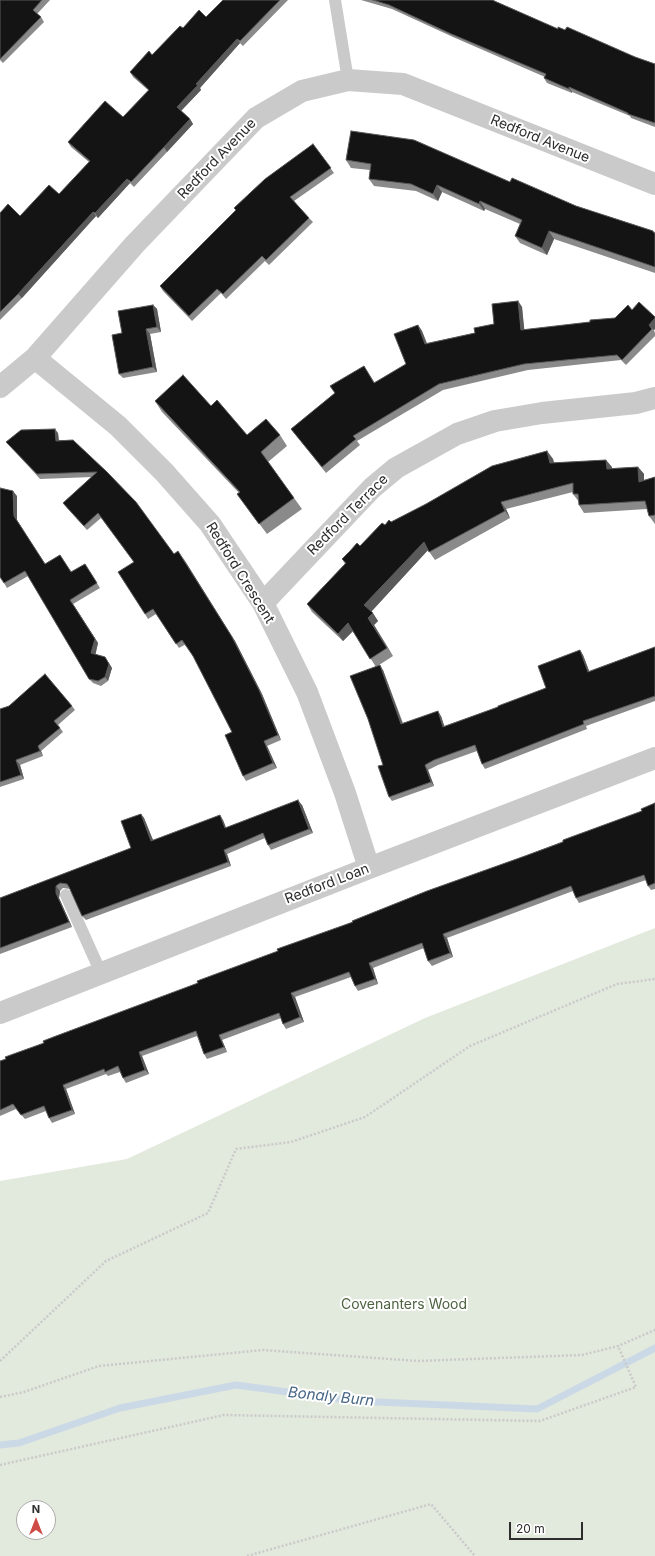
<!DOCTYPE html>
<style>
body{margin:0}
#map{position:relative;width:655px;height:1556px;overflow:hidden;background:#fff;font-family:Inter,sans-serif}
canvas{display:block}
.north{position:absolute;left:16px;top:1500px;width:40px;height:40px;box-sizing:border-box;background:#fff;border:1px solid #ababab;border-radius:50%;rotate:0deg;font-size:11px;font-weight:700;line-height:16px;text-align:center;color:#2d2d2d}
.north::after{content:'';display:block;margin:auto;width:14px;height:18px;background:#cf4b45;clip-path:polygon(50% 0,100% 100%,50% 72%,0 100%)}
.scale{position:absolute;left:509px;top:1522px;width:74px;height:18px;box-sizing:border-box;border:2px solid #2d2d2d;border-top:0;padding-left:5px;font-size:12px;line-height:14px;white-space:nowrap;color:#2d2d2d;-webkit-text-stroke:3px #fff;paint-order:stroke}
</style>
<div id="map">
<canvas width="655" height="1556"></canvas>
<div class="north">N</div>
<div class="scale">20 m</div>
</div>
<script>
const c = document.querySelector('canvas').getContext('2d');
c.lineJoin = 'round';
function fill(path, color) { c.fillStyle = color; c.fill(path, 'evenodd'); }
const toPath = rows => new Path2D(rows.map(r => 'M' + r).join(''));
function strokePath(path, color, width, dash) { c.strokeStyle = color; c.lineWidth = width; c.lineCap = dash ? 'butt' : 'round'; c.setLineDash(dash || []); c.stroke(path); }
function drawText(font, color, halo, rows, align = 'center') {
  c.font = font + ' Inter,sans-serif'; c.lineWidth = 4; c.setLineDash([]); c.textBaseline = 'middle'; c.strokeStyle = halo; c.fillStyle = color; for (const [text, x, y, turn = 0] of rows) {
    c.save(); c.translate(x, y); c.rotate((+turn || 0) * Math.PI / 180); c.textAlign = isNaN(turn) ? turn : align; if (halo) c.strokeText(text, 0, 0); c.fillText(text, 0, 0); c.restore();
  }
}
fill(toPath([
 [655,928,655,1556,0,1556,0,1181,127,1159,425,1018],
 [24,1508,48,1508,48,1532,24,1532]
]), '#e2e9dd');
strokePath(toPath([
 [0,1445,19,1443,120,1408,236,1385,355,1401,537,1409,655,1348]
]), '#cbd9e7', 7);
strokePath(toPath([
 [0,1361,106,1261,208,1213,236,1149,291,1142,365,1117,470,1046,617,984,655,979],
 [0,1397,24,1392,99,1366,263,1350,418,1361,582,1355,618,1346,655,1330],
 [0,1465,224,1415,540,1421,636,1387,618,1346],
 [247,1556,431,1504,475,1556]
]), '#cacaca', 2.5, [2, 2]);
strokePath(toPath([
 [335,0,348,80],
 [66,895,101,973]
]), '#cacaca', 12);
strokePath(toPath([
 [35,358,118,426,164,472,210,524,263,603,307,692,345,793,369,868],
 [0,387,35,358,135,244,256,118,302,91,348,80,403,84,655,184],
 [263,603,372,488,396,468,457,434,495,421,542,413,636,403,655,398],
 [0,1013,369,868,655,758]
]), '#cacaca', 22);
fill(toPath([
 [0,0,50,0,37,14,41,17,44,22,3,63,0,60],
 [223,0,288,0,243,46,240,43,200,88,201,90,181,111,190,119,193,124,167,152,134,187,130,183,98,218,96,216,22,298,0,320,0,213,20,216,59,194,89,162,71,147,68,142,123,117,148,90,133,77,130,72,152,55,183,28,206,17],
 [361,0,494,0,495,1,558,29,655,64,655,127,631,118,630,116,572,92,572,93,547,83,544,78,545,77,453,37,392,9],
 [313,144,334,173,294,201,309,218,313,222,269,265,265,261,226,299,221,293,192,321,163,291,160,286],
 [346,160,510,182,576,206,653,231,655,233,655,273,554,239,547,255,520,243,515,236,520,224,485,209,484,211,442,192,438,201,416,191,374,186,369,179,370,170,351,168],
 [518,301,522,307,524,330,590,322,615,318,632,310,655,317,655,329,654,330,655,333,655,336,626,365,621,360,528,370,443,390,357,441,360,445,326,473,291,429,335,393,364,366,375,383,406,364,418,325,422,331,427,343,475,333,494,324],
 [153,305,157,309,161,332,150,334,157,372,123,378,119,374,122,333],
 [155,401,211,406,247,435,280,435,287,446,268,462,302,509,267,534,237,494,239,493,162,412],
 [58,433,59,440,73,440,235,641,262,694,281,740,267,746,277,768,246,781,243,776,232,732,193,656,186,644,179,648,156,614,148,619,145,614,134,562,101,518,87,530,67,508,63,503,92,477,40,479,10,446,6,442],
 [547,451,553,459,554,463,606,460,612,468,638,467,644,474,644,480,655,477,655,524,649,516,647,509,584,513,579,505,579,502,573,494,573,492,506,509,510,518,435,560,428,550,371,612,378,621,374,625,393,656,376,667,353,631,343,641,312,612,307,604,345,564,342,559,360,546,385,525],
 [17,496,17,520,45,564,60,555,71,572,85,564,100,588,73,604,98,643,95,654,105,657,112,668,108,681,101,686,93,683,89,679,28,576,7,588,4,583],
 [655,647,655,701,586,726,587,729,485,769,482,764,477,751,438,765,428,770,434,786,392,801,389,797,383,765,383,670,403,723,441,716,444,726,498,707,546,688,580,650,583,655,589,671],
 [72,706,75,710,58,725,63,732,41,751,43,756,20,765,24,779,0,787,0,709],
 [655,803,655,889,651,890,648,886,646,880,579,903,576,898,573,891,447,938,453,957,432,966,428,961,424,948,373,968,378,984,358,991,355,986,351,977,295,997,304,1022,286,1029,283,1024,281,1018,222,1040,227,1052,207,1059,204,1054,197,1036,142,1056,149,1074,126,1083,123,1078,120,1072,108,1076,106,1074,66,1089,75,1114,52,1123,49,1118,46,1111,25,1119,16,1109,0,1116,0,1061,353,922,642,811],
 [302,805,313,833,271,850,268,845,265,838,227,854,231,866,86,920,82,916,70,889,63,888,60,891,59,898,72,927,0,954,0,898,131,848,141,814,144,818,153,840,223,820,226,828]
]), '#8a8a8a');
fill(toPath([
 [237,39,240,43,200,88,201,90,180,112,177,107,196,84],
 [569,87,572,92,572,93,569,89],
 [190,119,193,124,167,152,164,147],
 [127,179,130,183,98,218,95,213],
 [437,185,442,192,438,201,433,194],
 [480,201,485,209,484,211,479,204],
 [93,212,96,216,22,298,18,294],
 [549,231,554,239,547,255,542,248],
 [518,301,522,307,525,336,521,330],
 [153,305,157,309,161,332,157,327],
 [655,318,655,329,654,330,649,325],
 [418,325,422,331,429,350,425,344],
 [146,329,150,334,157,372,153,367],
 [55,429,58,433,59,445,56,441],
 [547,451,553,459,556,470,550,463],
 [606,460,612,467,612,476,607,469],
 [638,467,644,474,644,489,639,482],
 [13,491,17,496,17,520,14,516],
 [501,502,506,509,510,518,505,511],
 [424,542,429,549,370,613,364,605],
 [182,556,235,641,262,694,281,740,278,735],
 [73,604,98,643,95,657,91,653],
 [373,613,378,621,374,625,393,656,368,618],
 [348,623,353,631,343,641,338,634],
 [580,650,583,655,591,676,588,672],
 [105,657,112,668,108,681,105,677],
 [380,665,383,670,404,728,401,724],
 [438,711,441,716,446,731,443,727],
 [264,741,267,746,277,768,273,763],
 [38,746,41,751,43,756,40,751],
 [16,760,20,765,24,779,21,775],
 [425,765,428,770,434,786,431,782],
 [298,800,302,805,313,833,309,829],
 [141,814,144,818,155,845,151,841],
 [220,815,223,820,228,833,225,828],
 [224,850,227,854,231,866,228,862],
 [56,886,60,891,59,898,72,927,69,922,56,893],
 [443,934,447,938,453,957,450,953],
 [369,963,373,968,378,984,375,979],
 [291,993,295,997,304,1022,300,1017],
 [219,1035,222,1040,227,1052,224,1047],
 [139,1052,142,1056,149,1074,145,1070],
 [63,1085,66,1089,75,1114,72,1110]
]), '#5a5a5a');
const building = toPath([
 [0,0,42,0,33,10,41,17,0,59,0,0],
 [223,0,280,0,240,41,237,39,196,84,198,85,177,107,190,119,164,147,131,182,127,179,95,213,93,212,18,294,0,312,0,213,8,204,20,216,49,185,59,194,90,161,68,142,105,101,123,117,149,90,130,72,149,51,152,55,180,26,183,28,199,10,206,17,223,0],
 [373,0,492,0,558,29,558,27,565,30,567,27,635,57,655,64,655,123,628,114,628,113,569,87,569,89,544,78,546,74,449,33,389,5,373,0],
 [351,131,414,140,510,182,512,178,576,206,653,231,653,232,655,233,655,267,549,231,542,248,515,236,522,220,480,201,479,204,437,185,433,194,411,184,369,179,371,164,346,160,351,131],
 [313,144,331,168,290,197,309,218,266,260,262,256,223,294,217,289,189,316,160,286,236,210,234,208,265,179,313,144],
 [518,301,521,330,590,322,590,320,615,318,628,305,632,310,639,302,655,317,655,318,649,325,652,329,622,360,617,355,524,364,439,384,353,436,356,439,322,467,291,429,335,393,330,386,364,366,374,383,406,364,394,334,418,325,425,344,475,333,474,328,494,324,492,304,518,301],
 [153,305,157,327,146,329,153,367,119,374,112,335,122,333,118,311,153,305],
 [183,375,211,406,217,400,247,435,266,419,280,435,261,452,294,498,259,524,237,494,240,492,155,401,183,375],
 [55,429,56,441,73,440,107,472,136,502,174,554,178,551,232,637,259,690,278,735,264,741,273,763,243,776,225,735,232,732,193,656,182,640,176,644,153,609,145,614,118,572,134,562,98,513,84,526,63,503,97,472,37,474,6,442,21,430,55,429],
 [547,451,550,463,606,460,607,469,638,467,639,482,655,477,655,515,649,516,645,501,579,505,578,494,573,494,573,483,501,502,505,511,429,552,424,542,364,605,373,613,368,618,387,648,370,659,348,623,338,634,307,604,346,563,342,559,350,551,357,543,360,546,382,523,385,525,389,520,391,522,426,504,492,466,547,451],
 [0,488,13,491,14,516,45,564,60,555,71,572,85,564,97,583,70,600,95,639,91,653,105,657,109,664,105,677,98,681,89,679,25,571,4,583,0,577,0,488],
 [655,647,655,696,583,721,584,724,482,764,475,745,434,760,425,765,431,782,389,797,378,766,383,765,368,719,350,676,380,665,401,724,438,711,443,727,498,707,498,706,546,688,538,666,580,650,588,672,655,647],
 [45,674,72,706,54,721,60,728,38,746,40,751,16,760,21,775,0,782,0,709,9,706,45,674],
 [298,800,309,829,268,845,263,833,224,850,228,862,82,916,69,887,67,884,60,883,56,886,56,893,69,922,0,948,0,898,131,848,121,821,141,814,151,841,220,815,225,828,298,800],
 [655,803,655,883,648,886,644,875,576,898,571,886,443,934,450,953,428,961,422,943,369,963,375,979,355,986,349,972,291,993,300,1017,283,1024,279,1013,219,1035,224,1047,204,1054,196,1031,139,1052,145,1070,123,1078,118,1066,105,1072,104,1069,63,1085,72,1110,49,1118,44,1106,21,1115,13,1104,0,1110,0,1061,6,1059,5,1057,44,1043,43,1041,56,1036,198,983,197,981,278,951,277,949,353,922,352,921,427,891,525,856,563,842,563,840,642,811,641,809,655,803]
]);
fill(building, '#141414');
strokePath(building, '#5a5a5a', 1);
drawText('14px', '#2d2d2d', '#fff', [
 ["Redford Avenue",540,139,22],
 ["Redford Avenue",217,159,-46],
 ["Redford Terrace",348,515,-45],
 ["Redford Crescent",240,573,58],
 ["Redford Loan",327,884,-21]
]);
drawText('14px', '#4d6340', '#fff', [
 ["Covenanters Wood",404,1305]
]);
drawText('italic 15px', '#466585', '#fff', [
 ["Bonaly Burn",331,1397,6]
]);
</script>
